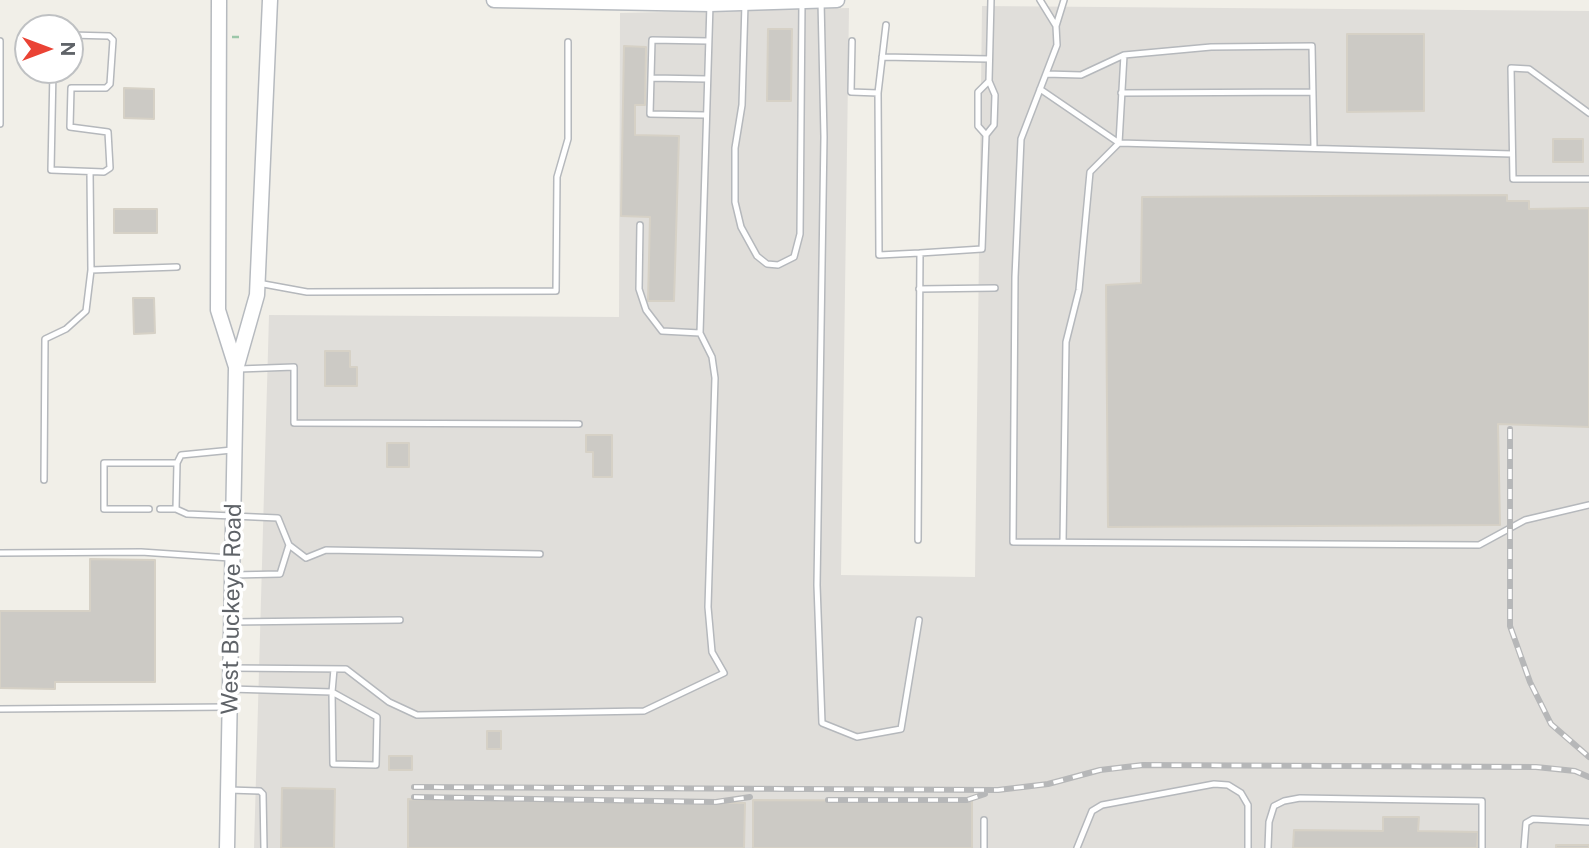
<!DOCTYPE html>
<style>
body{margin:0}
#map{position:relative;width:1589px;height:848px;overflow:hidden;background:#f1efe8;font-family:"Public Sans",sans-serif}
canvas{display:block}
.north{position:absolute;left:14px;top:14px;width:70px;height:70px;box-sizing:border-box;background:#fff;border:2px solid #bfc1c3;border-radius:50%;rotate:90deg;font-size:19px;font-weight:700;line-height:28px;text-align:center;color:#5f6368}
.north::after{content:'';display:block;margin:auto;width:24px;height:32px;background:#ea4335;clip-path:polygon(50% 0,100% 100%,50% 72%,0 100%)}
</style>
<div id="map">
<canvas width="1589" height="848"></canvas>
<div class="north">N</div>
</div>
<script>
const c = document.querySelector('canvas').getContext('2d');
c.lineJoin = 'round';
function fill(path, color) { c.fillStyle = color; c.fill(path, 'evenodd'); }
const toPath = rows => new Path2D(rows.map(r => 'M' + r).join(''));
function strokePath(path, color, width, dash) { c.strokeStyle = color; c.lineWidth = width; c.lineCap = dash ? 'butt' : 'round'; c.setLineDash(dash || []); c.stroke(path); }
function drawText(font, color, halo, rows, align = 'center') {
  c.font = font + ' "Public Sans",sans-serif'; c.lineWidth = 7; c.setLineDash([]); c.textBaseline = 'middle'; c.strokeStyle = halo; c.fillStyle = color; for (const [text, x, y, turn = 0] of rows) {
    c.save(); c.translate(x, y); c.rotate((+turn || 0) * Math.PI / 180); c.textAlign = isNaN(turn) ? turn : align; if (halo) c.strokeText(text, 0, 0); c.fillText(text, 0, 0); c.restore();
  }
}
fill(toPath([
 [982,6,1589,11,1589,848,254,848,269,315,619,317,620,13,849,8,841,575,975,577]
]), '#e0deda');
const building = toPath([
 [768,29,792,29,791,101,767,101,768,29],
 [1347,34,1424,34,1424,111,1347,112,1347,34],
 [624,46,646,47,645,105,635,105,635,135,679,136,674,301,648,301,650,217,621,216,624,46],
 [124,88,154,89,154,119,124,118,124,88],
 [1553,139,1583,139,1583,162,1553,162,1553,139],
 [1507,195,1507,201,1529,201,1529,209,1589,208,1589,427,1498,424,1500,525,1108,527,1106,285,1141,283,1142,197,1507,195],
 [114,209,157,209,157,233,114,233,114,209],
 [133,298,154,298,155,333,134,334,133,298],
 [325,351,350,351,350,367,357,367,357,386,325,386,325,351],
 [586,435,612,435,612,477,593,477,593,452,586,452,586,435],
 [387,443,409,443,409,467,387,467,387,443],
 [90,559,155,560,155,682,55,682,55,689,0,688,0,611,90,611,90,559],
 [487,731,501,731,501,749,487,749,487,731],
 [389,756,412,756,412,770,389,770,389,756],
 [282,788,335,789,334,848,281,848,282,788],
 [408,799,745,803,744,848,408,848,408,799],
 [753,800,972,801,972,848,753,848,753,800],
 [1383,817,1419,817,1418,831,1478,832,1477,848,1293,848,1294,830,1383,831,1383,817],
 [1556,845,1589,845,1589,848,1556,848,1556,845]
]);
fill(building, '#cccac5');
strokePath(building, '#d6d1c6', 2);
const service = toPath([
 [1040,0,1056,26],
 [1064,0,1056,26,1057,45,1021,139,1015,277,1013,542,1479,545,1525,520,1589,505],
 [821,1,824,137,817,585,822,723,857,737,901,729,919,620],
 [745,4,742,105,735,148,735,202,741,227,757,256,767,264,778,265,794,257,800,234,802,2],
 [886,25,878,93,879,255,920,253],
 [0,41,0,124],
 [852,41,851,92,878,93],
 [882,57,989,59],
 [53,70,51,170,104,172,110,168,108,132,70,127,71,88,106,88,110,84,113,40,109,36,70,35],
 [1046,74,1081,75,1124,55,1211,47,1312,46,1314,148],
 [652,78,707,79],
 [1040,89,1119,143,1512,154],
 [1121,93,1313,92],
 [1589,113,1529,69,1511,68,1513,179,1589,179],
 [705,115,650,114,652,40,708,41],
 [986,135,978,126,978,92,989,81],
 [640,225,639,289,646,310,662,331,700,333,710,4],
 [91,270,177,267],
 [258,283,307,292,556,291,557,177,568,139,568,42],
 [919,289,995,288],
 [239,369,294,367,294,423,579,424],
 [232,450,181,455,177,463,176,509,187,514,278,518,289,545,306,558,326,550,540,554],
 [44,480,45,339,66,329,86,311,91,270,90,172],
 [149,509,104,509,104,463,177,463],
 [160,509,176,509],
 [918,540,920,253,982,249,986,135,994,125,995,95,989,81,991,0],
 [1063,542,1066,342,1079,290,1090,172,1119,143,1124,55],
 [0,553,141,552,230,558],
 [233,575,280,574,289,545],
 [232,622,400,620],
 [231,668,346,669,389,702,417,715,644,711,724,673,712,652,708,607,715,378,712,357,700,333],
 [230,689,332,692,377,717,376,765,333,764,332,692,334,669],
 [0,709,227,707],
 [229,790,260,791,263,794,264,848],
 [984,848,984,820],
 [1077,848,1092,811,1102,805,1214,784,1228,785,1241,793,1248,805,1248,848],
 [1268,848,1269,822,1274,806,1284,801,1300,798,1482,801,1482,848],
 [1524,848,1526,823,1533,819,1589,822]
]);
const secondary = toPath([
 [219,0,218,310,236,367],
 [494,0,710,4,837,0],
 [227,848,236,369,257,295,270,0]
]);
strokePath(service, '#b5b8bc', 8);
strokePath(secondary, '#b6babf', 17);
strokePath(toPath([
 [232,37,242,37]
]), '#9cc7a9', 2.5, [7, 3.5]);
strokePath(service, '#fff', 5);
strokePath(secondary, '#fff', 14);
const rail = toPath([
 [1510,429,1510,626,1530,682,1551,724,1589,757],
 [414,787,998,790,1048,784,1100,770,1143,765,1536,767,1575,771,1589,777],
 [414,797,716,802,750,797],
 [828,800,967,800,985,794]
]);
strokePath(rail, '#b6b7b8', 6);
strokePath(rail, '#fff', 3.5, [10]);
drawText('23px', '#5f6368', '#fff', [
 ["West Buckeye Road",232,609,-89]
]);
</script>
